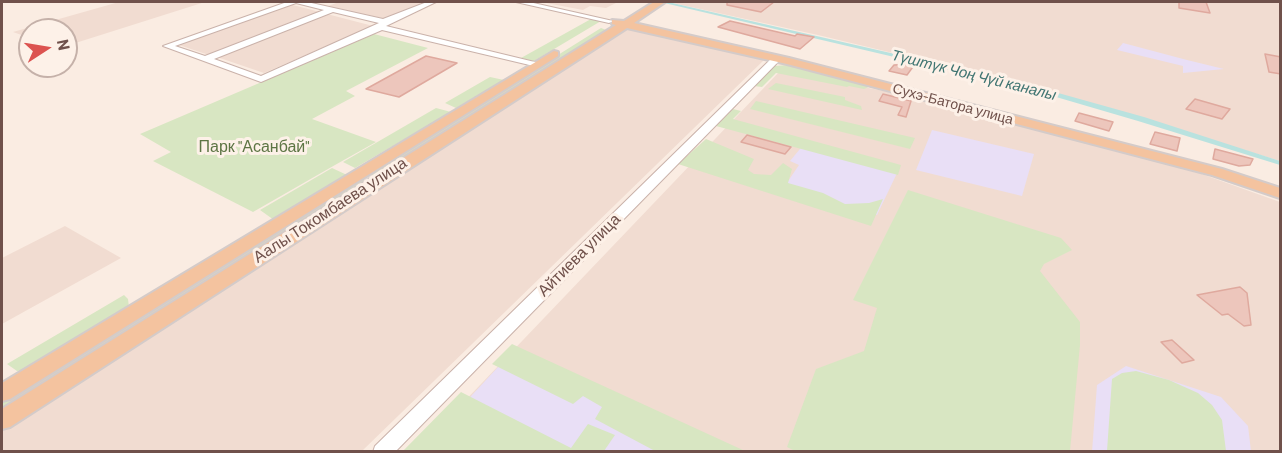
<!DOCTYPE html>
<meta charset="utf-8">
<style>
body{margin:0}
#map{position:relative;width:1282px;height:453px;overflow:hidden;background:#faece2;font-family:Barlow,sans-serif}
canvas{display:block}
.frame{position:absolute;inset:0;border:3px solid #70514b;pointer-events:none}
.north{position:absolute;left:18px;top:18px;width:60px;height:60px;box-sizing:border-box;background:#fdf1e8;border:2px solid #c5b1a9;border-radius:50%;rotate:78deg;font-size:16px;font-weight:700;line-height:24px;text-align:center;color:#70514b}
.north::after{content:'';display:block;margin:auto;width:21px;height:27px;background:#dc5350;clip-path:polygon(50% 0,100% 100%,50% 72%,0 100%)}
</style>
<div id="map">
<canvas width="1282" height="453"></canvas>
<div class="frame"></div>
<div class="north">N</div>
</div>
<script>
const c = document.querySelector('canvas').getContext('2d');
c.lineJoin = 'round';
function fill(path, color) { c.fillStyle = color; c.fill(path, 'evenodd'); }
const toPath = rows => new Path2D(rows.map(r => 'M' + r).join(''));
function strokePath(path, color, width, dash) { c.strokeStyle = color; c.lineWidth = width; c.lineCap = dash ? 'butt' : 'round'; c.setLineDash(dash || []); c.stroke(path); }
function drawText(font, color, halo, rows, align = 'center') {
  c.font = font + ' Barlow,sans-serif'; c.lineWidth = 6; c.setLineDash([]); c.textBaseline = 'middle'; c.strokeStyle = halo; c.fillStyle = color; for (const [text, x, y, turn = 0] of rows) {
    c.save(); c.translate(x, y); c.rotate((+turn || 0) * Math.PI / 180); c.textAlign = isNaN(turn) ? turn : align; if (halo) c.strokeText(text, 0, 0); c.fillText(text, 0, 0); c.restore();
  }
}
fill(toPath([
 [119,2,205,2,66,46,66,30,30,30,30,38,13,32],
 [339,2,426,2,386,19,328,6],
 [541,2,618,2,606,8,590,6,583,10],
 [676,2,1280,2,1280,161,1135,117,972,72,818,35,673,3],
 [289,4,320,12,209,55,176,44],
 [327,14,373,26,264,73,217,57],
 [633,29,764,60,362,451,2,452,2,428,620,31],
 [780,71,884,91,1196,172,1280,202,1280,451,416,452],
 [65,226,121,258,2,324,2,258]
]), '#f1dcd1');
fill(toPath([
 [1123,43,1187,60,1224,69,1183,73,1183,66,1117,50],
 [932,130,1034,154,1022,196,916,170],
 [804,144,899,169,877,215,784,187,799,165,790,161],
 [511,353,718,451,426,452,422,449],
 [1126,366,1221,397,1248,426,1251,451,1092,452,1097,385]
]), '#e9dff6');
fill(toPath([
 [591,19,601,21,534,61,521,58],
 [601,28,606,30,375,176,368,174],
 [374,34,428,48,346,91,355,96,312,119,376,142,335,165,253,212,153,161,171,152,140,134],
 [788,65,871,86,864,89,849,86,847,87,776,73,762,87,754,86,774,66],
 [490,77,504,80,456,108,445,103],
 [776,83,845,97,845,100,861,106,862,110,768,89],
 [756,101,915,138,910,149,750,109],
 [436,108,451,112,355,168,343,162],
 [733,109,741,111,733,119,901,165,898,175,716,126],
 [706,139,754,159,748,170,754,174,771,175,783,163,792,169,788,183,823,193,845,204,869,203,883,199,871,226,678,164],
 [332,168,347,175,274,220,260,210],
 [360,179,367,182,159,310,2,411,2,400],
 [908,190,1061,238,1072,250,1044,264,1040,271,1080,322,1080,345,1070,451,797,452,787,447,816,369,864,351,877,308,853,300],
 [124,295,128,299,129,307,28,370,17,371,7,364],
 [512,344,745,451,655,451,595,419,602,407,583,396,573,404,492,364],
 [1136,371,1169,380,1198,393,1212,405,1222,420,1226,451,1107,451,1112,379,1122,373],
 [461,392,571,448,588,424,615,435,604,451,403,451]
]), '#d8e6c2');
fill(toPath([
 [660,2,668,2,1026,84,1144,117,1280,161,1280,165,1138,121,1022,87,660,2]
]), '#b9e2df');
const building = toPath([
 [727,2,774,2,761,12,727,5,727,2],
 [1179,2,1206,2,1210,13,1179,8,1179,2],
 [730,21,795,36,797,34,814,37,800,49,718,27,730,21],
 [1265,54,1281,57,1281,74,1269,72,1265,54],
 [426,56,457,63,399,97,366,89,426,56],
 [915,64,907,75,889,71,894,65,915,64],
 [883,94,911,101,906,117,898,115,902,107,879,101,883,94],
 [1195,99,1230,109,1222,119,1186,109,1195,99],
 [1079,113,1113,122,1109,131,1075,121,1079,113],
 [1155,132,1180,138,1177,151,1150,144,1155,132],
 [747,135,791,147,785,154,741,142,747,135],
 [1215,149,1253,159,1250,165,1239,166,1213,159,1215,149],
 [1240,287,1247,293,1251,325,1244,326,1228,314,1222,315,1197,295,1240,287],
 [1172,340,1194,360,1182,363,1161,342,1172,340]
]);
fill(building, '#edc6bc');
strokePath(building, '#dfa99e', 1.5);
const minor = toPath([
 [287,2,307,2,383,19,427,2,436,2,386,26,543,64,538,67,382,30,261,82,163,46,287,2],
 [296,3,324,10,205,56,175,46,296,3],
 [333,12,379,23,261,76,214,59,333,12],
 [516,2,529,2,613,21,609,23,516,2],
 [774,56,782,58,395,452,373,452,375,446,774,56]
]);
const major = toPath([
 [654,2,665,2,634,23,789,58,1222,169,1280,188,1280,198,1212,175,787,64,627,28,10,427,2,429,2,409,616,25,612,24,612,20,624,21,654,2],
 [554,51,558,52,558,56,10,399,2,401,2,383,554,51]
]);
strokePath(minor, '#cab2aa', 2);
strokePath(major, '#d4cbc9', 4);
fill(minor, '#fff');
fill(major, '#f4c39f');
drawText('14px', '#70514b', '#fdf1e8', [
 ["Сухэ-Батора улица",953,104,15]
]);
drawText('italic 15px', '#407572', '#fdf1e8', [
 ["Түштүк Чоң Чүй каналы",974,75,14]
]);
drawText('16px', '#5d7544', '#fdf1e8', [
 ["Парк \"Асанбай\"",254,147]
]);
drawText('16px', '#70514b', '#fdf1e8', [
 ["Аалы Токомбаева улица",330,210,-33],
 ["Айтиева улица",579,255,-45]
]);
</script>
